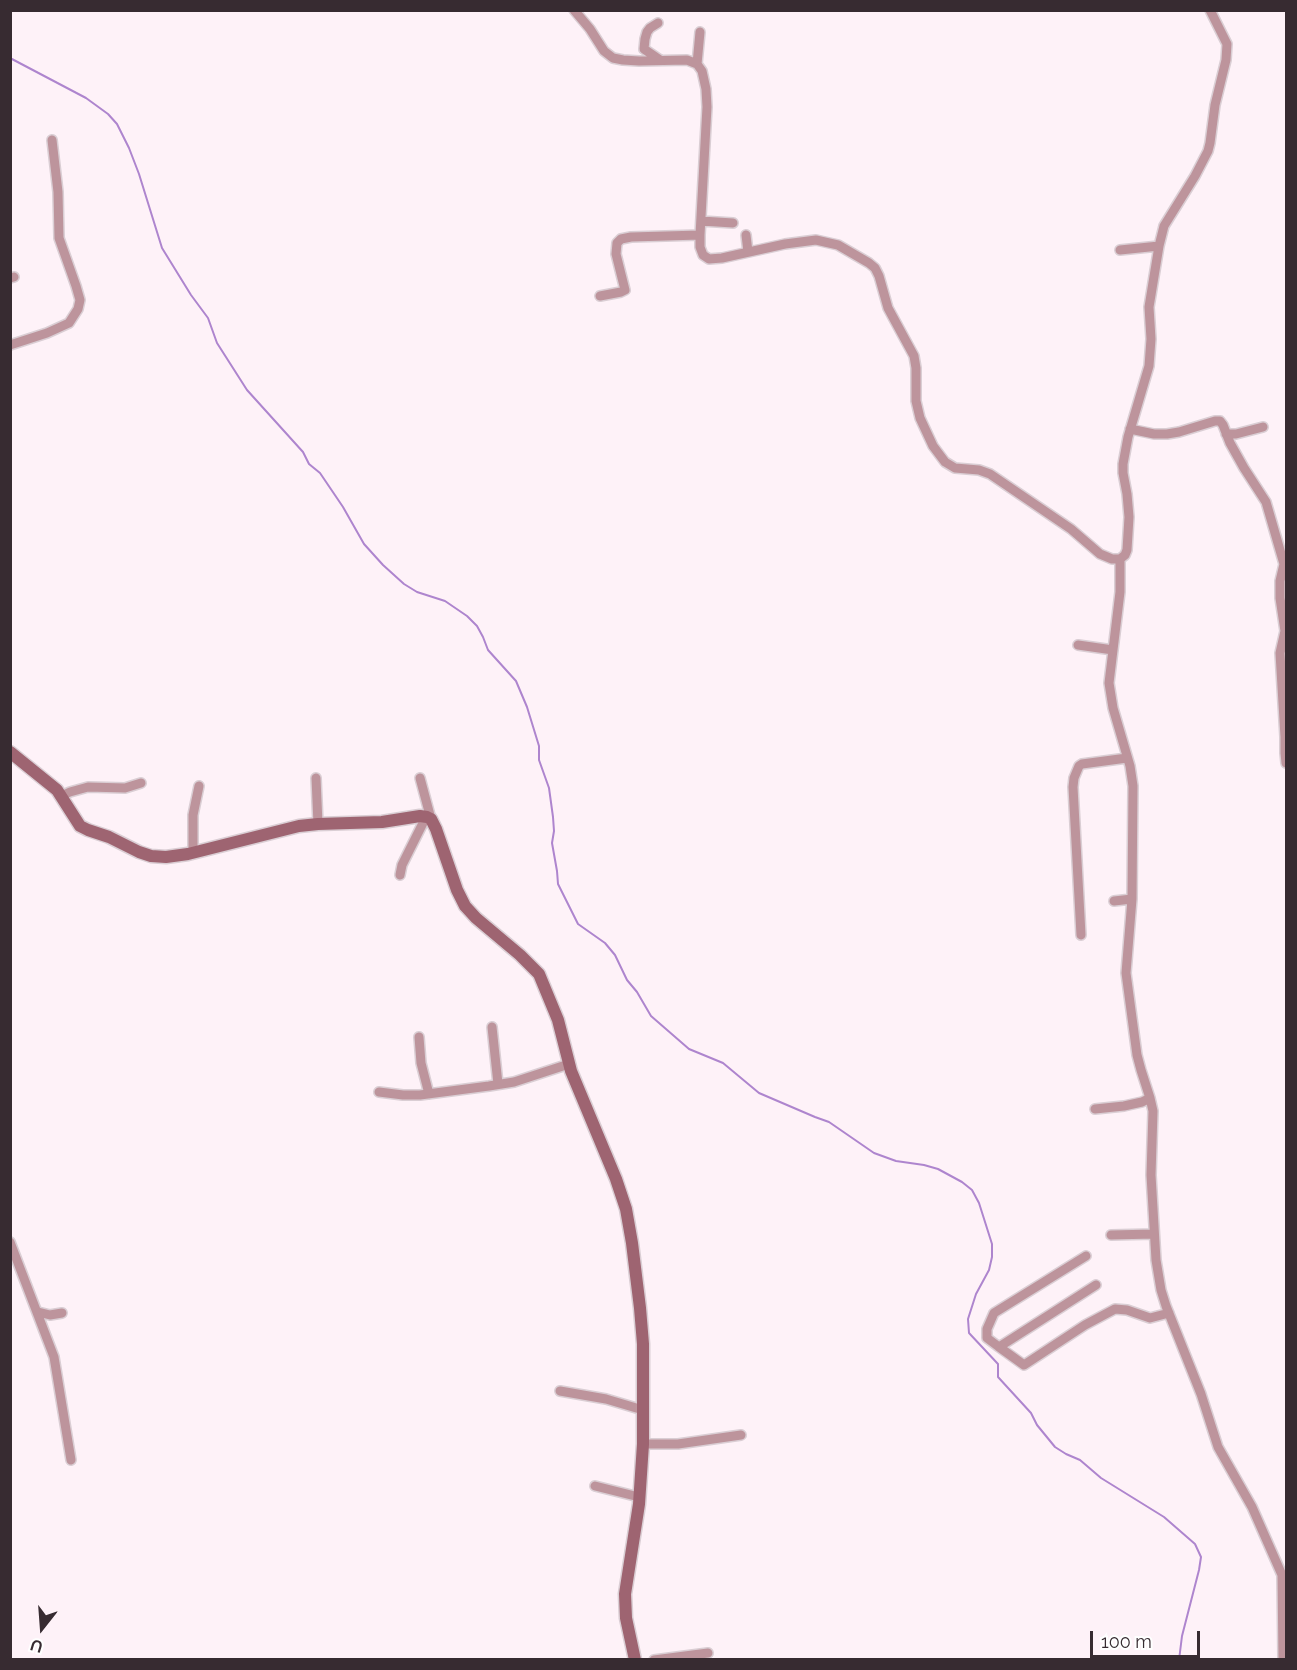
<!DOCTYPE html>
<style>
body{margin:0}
#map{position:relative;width:1297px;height:1670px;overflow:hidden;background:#fef2f8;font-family:Raleway,sans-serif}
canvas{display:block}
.frame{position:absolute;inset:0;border:12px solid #372b31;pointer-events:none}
.north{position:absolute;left:12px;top:1598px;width:60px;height:60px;-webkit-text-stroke:4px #fff;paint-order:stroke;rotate:197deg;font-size:16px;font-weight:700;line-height:24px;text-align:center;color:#372b31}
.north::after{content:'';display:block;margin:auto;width:21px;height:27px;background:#372b31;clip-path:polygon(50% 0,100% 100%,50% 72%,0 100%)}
.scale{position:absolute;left:1090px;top:1631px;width:110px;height:27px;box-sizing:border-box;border:3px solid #372b31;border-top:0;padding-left:8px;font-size:18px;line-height:21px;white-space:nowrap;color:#372b31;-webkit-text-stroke:4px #fff;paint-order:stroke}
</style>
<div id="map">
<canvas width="1297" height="1670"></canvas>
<div class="frame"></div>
<div class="north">U</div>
<div class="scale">100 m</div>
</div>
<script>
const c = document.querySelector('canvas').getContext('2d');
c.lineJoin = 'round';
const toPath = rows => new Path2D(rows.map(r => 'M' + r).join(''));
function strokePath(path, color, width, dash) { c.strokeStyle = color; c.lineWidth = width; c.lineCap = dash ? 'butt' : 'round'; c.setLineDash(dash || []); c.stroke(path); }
strokePath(toPath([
 [10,58,86,98,108,114,117,124,129,148,139,174,162,248,191,295,208,318,217,343,247,390,303,452,309,464,320,473,343,507,364,544,383,565,404,584,417,592,445,601,467,616,477,626,483,637,488,650,516,681,527,707,539,746,539,760,549,788,553,817,554,831,552,843,557,871,558,884,578,924,605,943,615,955,627,980,637,992,651,1016,689,1049,723,1063,759,1093,815,1117,829,1122,874,1153,896,1161,924,1165,938,1169,962,1182,972,1190,979,1203,992,1244,992,1257,989,1270,976,1294,968,1319,969,1333,998,1364,998,1377,1031,1413,1037,1425,1055,1447,1066,1454,1080,1460,1101,1478,1164,1517,1195,1544,1201,1557,1199,1570,1182,1636,1179,1660]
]), '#ae85ce', 2);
const street = toPath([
 [574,10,590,29,604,51,613,58,623,60,639,61,687,60,697,64,702,71,706,89,707,107,700,235,700,247,703,255,709,259,722,258,785,244,816,240,838,245,869,263,875,268,879,276,888,308,914,356,916,368,916,401,920,418,933,446,945,462,955,468,979,470,990,474,1071,529,1100,554,1112,559,1120,559,1120,592,1109,683,1113,708,1130,766,1133,786,1132,899,1126,973,1137,1055,1141,1070,1150,1098,1153,1111,1151,1175,1156,1260,1161,1290,1166,1306,1201,1394,1218,1447,1252,1507,1282,1575,1283,1660],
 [658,23,650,28,647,32,645,39,644,49,660,60],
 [697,64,700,32],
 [701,221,733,223],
 [746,235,748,252],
 [1120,250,1159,246],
 [10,278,14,277],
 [600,296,621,292,625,290,616,254,617,243,621,239,631,237,700,235],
 [10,345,47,333,69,323,78,309,80,300,76,286,59,238,58,192,52,140],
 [1130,429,1154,434,1167,434,1179,432,1215,421,1220,421,1223,425,1230,443,1244,468,1266,502,1284,564,1280,581,1280,598,1285,631,1280,653,1285,737,1285,753,1286,763],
 [1226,434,1236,434,1263,427],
 [1120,559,1125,555,1127,550,1129,517,1127,494,1123,473,1123,464,1128,437,1149,366,1151,339,1149,307,1159,246,1164,226,1195,176,1208,151,1210,143,1215,105,1226,60,1227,44,1210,10],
 [1078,645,1113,650],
 [316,778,318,824],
 [420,778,431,819],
 [61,796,70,792,88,787,125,788,141,783],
 [193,853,193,815,199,786],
 [400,875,402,865,426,817],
 [1114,901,1132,899],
 [1081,935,1073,787,1074,778,1079,766,1082,764,1127,758],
 [492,1027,498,1084],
 [419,1037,421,1063,429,1094],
 [379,1092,403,1095,420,1095,489,1086,514,1082,569,1064],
 [1095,1109,1124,1106,1142,1102,1150,1098],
 [1111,1235,1154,1234],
 [10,1242,54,1357,71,1460],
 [1096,1285,999,1347,1024,1365,1085,1325,1115,1309,1127,1310,1150,1318,1169,1313],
 [38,1312,50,1315,62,1313],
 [999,1347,987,1338,987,1329,994,1313,1086,1256],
 [560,1391,606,1399,643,1410],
 [643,1444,678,1444,741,1435],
 [595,1486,639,1497],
 [654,1660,708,1653]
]);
const secondary = toPath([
 [10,752,57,790,80,826,88,830,109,837,139,852,151,856,166,857,188,854,299,826,318,824,382,822,420,816,427,817,431,819,436,829,457,890,465,906,476,918,520,955,539,974,558,1020,571,1071,616,1179,626,1209,632,1243,640,1308,643,1344,643,1444,639,1504,625,1594,626,1618,635,1660]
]);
strokePath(street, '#daced4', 12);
strokePath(secondary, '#daced4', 15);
strokePath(street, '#bd949c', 9);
strokePath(secondary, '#9e6471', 12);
</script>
